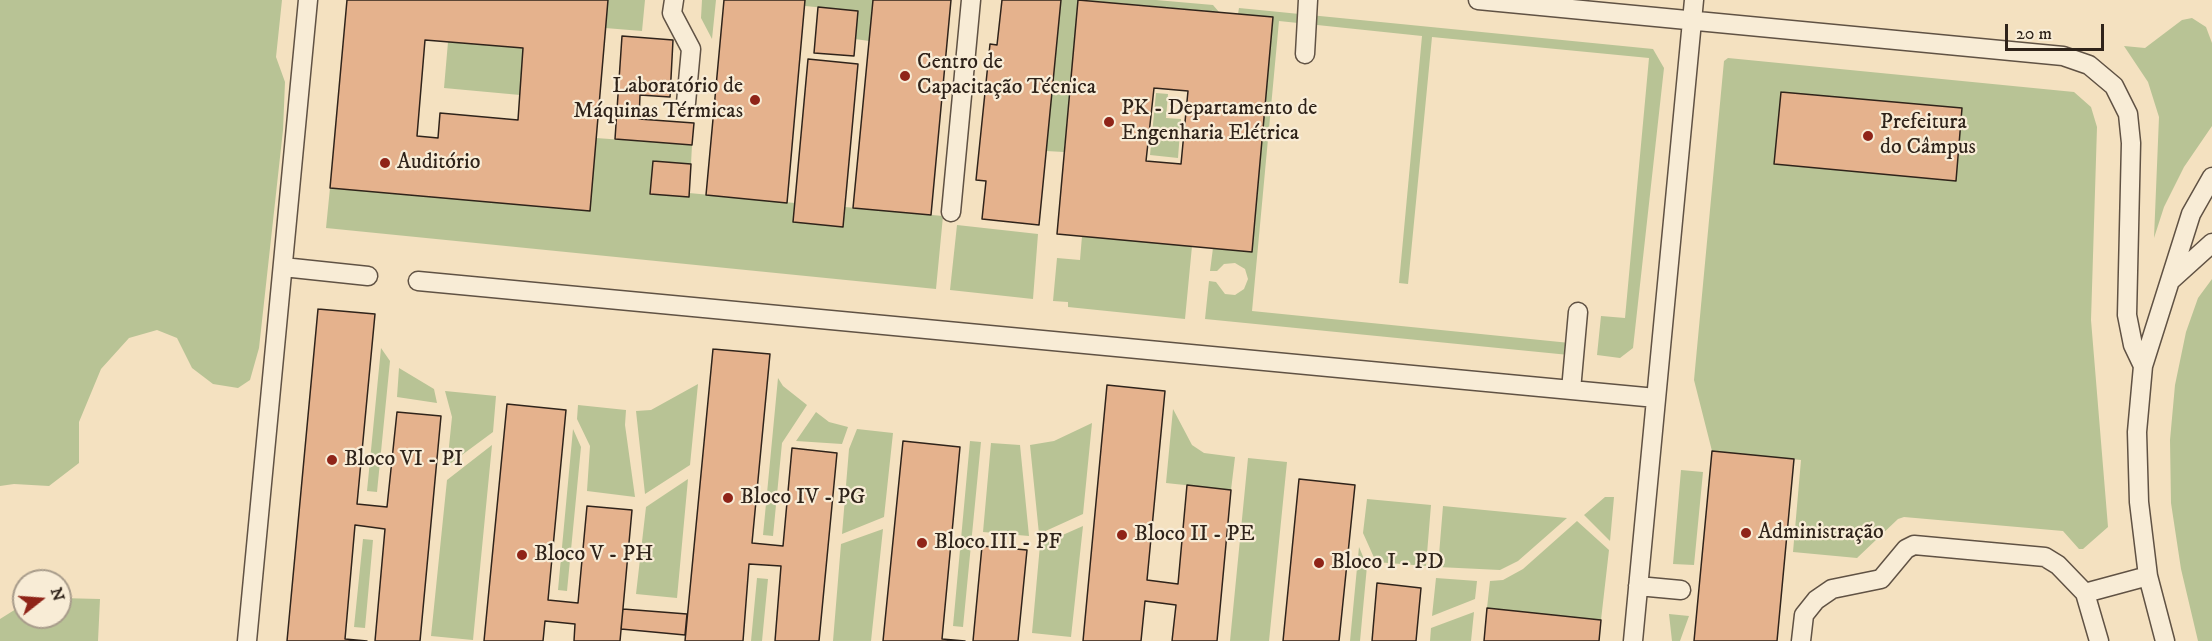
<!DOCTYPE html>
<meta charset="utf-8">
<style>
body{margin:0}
#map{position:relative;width:2212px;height:641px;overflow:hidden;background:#f4e1c0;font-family:"IM FELL DW Pica",serif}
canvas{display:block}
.north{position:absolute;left:12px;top:569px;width:60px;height:60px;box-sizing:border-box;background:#f8ecd6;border:2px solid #a89c8b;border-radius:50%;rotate:73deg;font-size:16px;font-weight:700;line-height:24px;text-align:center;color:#2f231a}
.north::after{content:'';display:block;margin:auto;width:21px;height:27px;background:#8f2418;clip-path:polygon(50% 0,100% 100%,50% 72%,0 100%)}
.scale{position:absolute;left:2005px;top:24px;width:99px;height:27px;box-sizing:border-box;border:3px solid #2f231a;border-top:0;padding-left:8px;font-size:18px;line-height:21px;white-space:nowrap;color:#2f231a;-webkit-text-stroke:4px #f8ecd6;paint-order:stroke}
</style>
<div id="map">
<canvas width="2212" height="641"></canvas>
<div class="north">N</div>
<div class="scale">20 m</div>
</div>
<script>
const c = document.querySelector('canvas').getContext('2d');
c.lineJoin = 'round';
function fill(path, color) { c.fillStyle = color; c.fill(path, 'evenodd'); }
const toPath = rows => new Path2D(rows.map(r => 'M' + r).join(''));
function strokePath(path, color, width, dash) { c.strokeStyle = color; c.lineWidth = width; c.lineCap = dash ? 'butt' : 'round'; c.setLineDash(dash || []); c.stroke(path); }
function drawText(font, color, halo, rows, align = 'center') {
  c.font = font + ' "IM FELL DW Pica",serif'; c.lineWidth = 4.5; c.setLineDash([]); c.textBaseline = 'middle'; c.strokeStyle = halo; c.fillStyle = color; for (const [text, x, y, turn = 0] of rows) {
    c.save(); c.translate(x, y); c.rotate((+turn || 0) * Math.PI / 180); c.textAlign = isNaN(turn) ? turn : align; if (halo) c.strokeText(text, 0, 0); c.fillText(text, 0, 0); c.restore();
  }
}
fill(toPath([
 [0,0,282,0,276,57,285,82,283,130,259,348,250,380,238,388,213,384,192,368,177,338,157,330,129,338,101,369,79,422,79,463,49,486,14,484,0,486],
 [608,0,645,0,642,31,605,28],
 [702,0,716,0,712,39,701,18],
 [805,0,873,0,869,41,855,39,857,11,805,6],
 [1061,0,1078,0,1064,152,1046,151],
 [1080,0,1156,0,1213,5,1219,12],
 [1239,8,1653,49,1664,68,1633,348,1620,358,1597,355,1601,316,1625,318,1649,58,1432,37,1408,284,1399,283,1422,36,1279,21,1252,311,1570,343,1569,355,1205,319,1209,281,1216,282,1225,294,1235,295,1244,289,1248,279,1245,269,1235,263,1224,264,1217,271,1210,271,1213,248,1252,252,1273,18,1238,14],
 [2192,18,2206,27,2212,43,2212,126,2184,167,2164,207,2154,238,2159,117,2148,82,2124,46,2145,48,2182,20],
 [448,42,523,48,520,95,444,88],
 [1728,58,2074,92,2091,107,2097,127,2091,320,2108,527,2083,549,2079,549,2063,531,1904,517,1898,519,1857,558,1793,552,1801,460,1712,451,1694,380,1724,61],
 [1156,93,1168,94,1166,118,1181,119,1178,158,1150,155],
 [596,138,692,145,691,164,653,161,651,194,688,197,689,193,795,203,793,222,843,227,845,207,943,216,936,289,326,228,330,188],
 [957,225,1038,234,1033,299,950,290],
 [1082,236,1192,246,1185,319,1068,307,1068,302,1053,301,1057,258,1080,260],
 [2212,279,2212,641,2198,641,2181,569,2171,503,2170,440,2175,385,2186,332,2198,298],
 [381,348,390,361,377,492,367,491],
 [399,368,434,389,437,403,397,397],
 [778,378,783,386,807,405,782,443,773,536,763,535],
 [698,384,690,465,645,494,636,411,651,410],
 [445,391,496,396,493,432,447,466,452,417],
 [578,405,626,410,625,425,635,497,587,491,590,446,577,419],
 [1173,409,1192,445,1204,453,1235,457,1231,490,1166,483],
 [816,412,829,422,848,427,842,444,796,441],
 [1092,423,1083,514,1039,534,1030,445,1054,441],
 [573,429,581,447,567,591,558,590],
 [857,429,893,433,884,517,842,534,849,449],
 [970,441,981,442,963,627,953,626],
 [991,443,1020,445,1029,536,983,532],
 [492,445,473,640,431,636,447,480],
 [1248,458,1287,462,1269,641,1230,641],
 [1681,470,1703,472,1694,565,1673,564],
 [688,479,677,598,636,594,646,507],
 [1605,497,1614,497,1610,541,1584,515],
 [1367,499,1431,505,1426,566,1376,562,1363,533],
 [1443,506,1567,518,1518,561,1500,570,1438,567],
 [1577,521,1609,550,1601,620,1487,608,1490,581,1503,580,1523,569],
 [1083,526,1071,637,1032,633,1040,545],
 [883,529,871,641,833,641,841,544],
 [363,539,373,540,365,628,354,627],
 [1359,547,1367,566,1360,641,1350,641],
 [757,578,768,579,762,641,751,641],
 [1436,578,1477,581,1475,599,1432,616],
 [60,598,100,599,98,641,0,641,0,619,24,604,24,617,60,617],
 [1474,612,1471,641,1430,641,1431,628],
 [1669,614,1689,616,1680,641,1672,641]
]), '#b8c395');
const building = toPath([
 [347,0,608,0,590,211,330,188,347,0],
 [425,40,523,48,518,120,440,113,438,138,417,136,425,40],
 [724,0,805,0,787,203,706,195,724,0],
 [873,0,951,0,931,215,853,208,873,0],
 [1002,0,1061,0,1039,225,982,219,986,181,976,180,990,44,997,45,1002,0],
 [1078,0,1273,17,1252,252,1057,234,1078,0],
 [1154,88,1188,91,1181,164,1146,161,1154,88],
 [818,7,858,11,854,56,814,53,818,7],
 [622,36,673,40,670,97,640,95,639,119,694,123,692,145,615,139,622,36],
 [808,59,858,64,843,227,793,222,808,59],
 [1781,92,1962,108,1956,181,1774,164,1781,92],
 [653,161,691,164,689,197,650,194,653,161],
 [318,309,375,314,357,504,387,507,397,412,441,416,420,641,375,641,385,529,355,525,345,639,367,641,287,641,318,309],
 [713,349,770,354,752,543,783,546,792,448,837,453,819,641,775,641,781,566,749,564,743,641,685,641,713,349],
 [1107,385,1165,391,1147,580,1178,584,1187,485,1231,490,1217,641,1172,641,1176,605,1145,601,1141,641,1083,641,1107,385],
 [507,404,566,410,548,600,578,603,587,506,632,510,620,641,574,641,575,624,545,621,543,641,484,641,507,404],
 [903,441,960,447,942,639,965,641,883,641,903,441],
 [1712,451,1794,459,1777,641,1694,641,1712,451],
 [1299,479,1355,485,1339,641,1283,641,1299,479],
 [982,546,1027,550,1018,641,973,641,982,546],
 [1377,583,1421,588,1416,641,1372,641,1377,583],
 [1487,608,1601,620,1599,641,1484,641,1487,608],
 [623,609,687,614,685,635,621,629,623,609]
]);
fill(building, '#e5b28d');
strokePath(building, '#2f231a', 1.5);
const lane = toPath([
 [674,0,672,13,691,49,686,103],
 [1478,0,2063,56,2089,65,2114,86,2128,114,2131,143,2127,315,2133,345,2143,366],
 [1305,54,1308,0],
 [951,212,971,0],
 [283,267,368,276],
 [418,281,1656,398],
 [2170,281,2212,243],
 [1571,390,1578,312],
 [1638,586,1681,590],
 [2085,593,2148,576],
 [247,641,308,0],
 [1633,641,1694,0],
 [1801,641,1804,615,1816,600,1832,589,1881,579,1906,549,1914,545,2045,557,2058,565,2085,593,2099,641],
 [2165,641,2148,576,2139,502,2137,432,2143,366,2191,214,2212,177]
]);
strokePath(lane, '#605244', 21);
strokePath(lane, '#f8ecd6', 18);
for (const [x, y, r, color] of [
 [905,76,6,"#8f2418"],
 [755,100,6,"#8f2418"],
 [1109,122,6,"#8f2418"],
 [1868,136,6,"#8f2418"],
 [385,163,6,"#8f2418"],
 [332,460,6,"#8f2418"],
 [728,498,6,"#8f2418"],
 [1746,533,6,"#8f2418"],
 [1122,535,6,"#8f2418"],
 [922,543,6,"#8f2418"],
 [522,555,6,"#8f2418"],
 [1319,563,6,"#8f2418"]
]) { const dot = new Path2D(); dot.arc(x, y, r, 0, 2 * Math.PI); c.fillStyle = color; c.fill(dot); strokePath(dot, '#f8ecd6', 2); }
drawText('22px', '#2f231a', '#f8ecd6', [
 ["Centro de",917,63],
 ["Capacitação Técnica",917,88],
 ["Laboratório de",743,87,"right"],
 ["Máquinas Térmicas",743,112,"right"],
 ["PK - Departamento de",1121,109],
 ["Engenharia Elétrica",1121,134],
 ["Prefeitura",1880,123],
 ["do Câmpus",1880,148],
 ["Auditório",397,163],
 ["Bloco VI - PI",344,460],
 ["Bloco IV - PG",740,498],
 ["Administração",1758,533],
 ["Bloco II - PE",1134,535],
 ["Bloco III - PF",934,543],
 ["Bloco V - PH",534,555],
 ["Bloco I - PD",1331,563]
], 'left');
</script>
